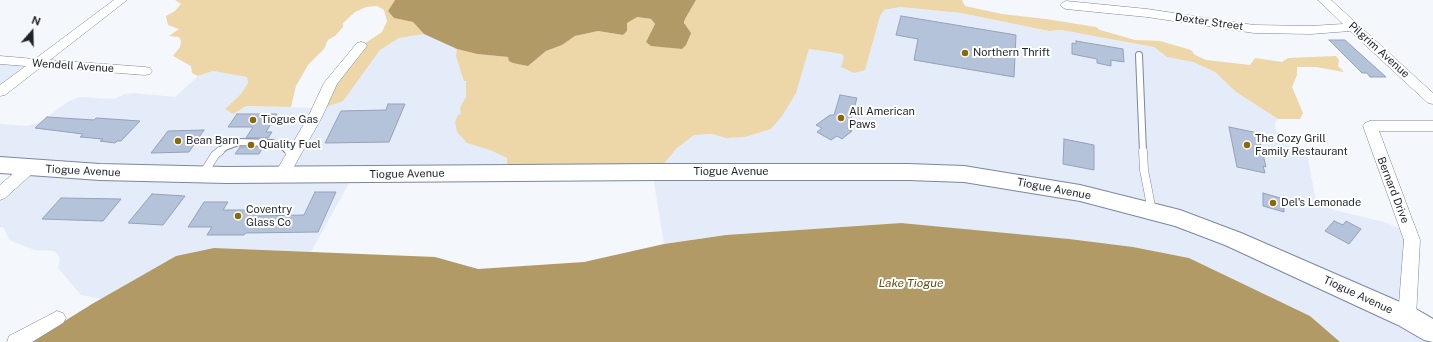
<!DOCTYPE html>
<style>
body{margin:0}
#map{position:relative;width:1433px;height:342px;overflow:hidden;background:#f4f7fc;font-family:"Public Sans",sans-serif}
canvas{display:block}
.north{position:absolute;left:12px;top:12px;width:40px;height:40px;-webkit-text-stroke:3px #fff;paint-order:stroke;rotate:20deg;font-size:11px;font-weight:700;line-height:16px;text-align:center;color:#1e232c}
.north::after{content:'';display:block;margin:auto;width:14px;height:18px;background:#1e232c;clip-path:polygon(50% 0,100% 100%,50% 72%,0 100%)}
</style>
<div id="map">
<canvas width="1433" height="342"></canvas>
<div class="north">N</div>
</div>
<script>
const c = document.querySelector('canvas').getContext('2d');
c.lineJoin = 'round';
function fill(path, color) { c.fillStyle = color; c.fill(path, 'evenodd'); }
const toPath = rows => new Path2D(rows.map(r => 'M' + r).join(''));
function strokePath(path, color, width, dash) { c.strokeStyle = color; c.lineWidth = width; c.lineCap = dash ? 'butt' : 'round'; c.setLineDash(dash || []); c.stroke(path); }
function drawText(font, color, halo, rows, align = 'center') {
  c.font = font + ' "Public Sans",sans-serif'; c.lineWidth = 4; c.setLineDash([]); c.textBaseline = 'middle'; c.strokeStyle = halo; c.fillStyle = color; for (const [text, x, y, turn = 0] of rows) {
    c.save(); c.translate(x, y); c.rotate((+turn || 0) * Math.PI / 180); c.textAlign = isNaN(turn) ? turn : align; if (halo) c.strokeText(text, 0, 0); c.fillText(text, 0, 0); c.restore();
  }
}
fill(toPath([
 [900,7,961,13,1049,31,1062,30,1128,41,1154,47,1167,57,1193,62,1215,72,1236,92,1278,119,1275,123,1277,135,1282,142,1295,148,1307,152,1315,197,1321,204,1334,210,1384,222,1407,231,1406,316,1433,342,1340,342,1310,316,1189,258,1133,247,901,223,726,235,664,244,652,171,664,164,676,149,694,135,712,134,726,138,745,137,771,129,796,93,809,49,842,54,844,57,884,10],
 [424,34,457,49,457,56,466,81,466,97,460,107,490,150,507,158,507,171,354,174,311,252,214,248,176,256,102,299,81,295,58,268,60,258,55,251,35,250,9,240,4,228,0,227,0,193,29,168,0,163,0,124,27,126,40,122,69,101,79,97,114,99,125,94,134,93,175,97,198,76,213,71,247,76,248,83,241,94,225,109,233,114,245,106,323,108,362,74,380,50,399,38],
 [0,59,33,62,0,92]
]), '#e5ecf9');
fill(toPath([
 [175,0,395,0,388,11,395,18,413,22,424,34,399,38,380,50,343,101,323,108,324,100,361,46,382,32,387,21,384,10,377,6,366,7,355,12,343,23,343,27,336,35,328,40,324,49,308,65,296,86,291,107,246,106,233,114,225,109,241,94,248,83,247,77,213,71,198,76,192,73,191,66,173,56,180,47,181,41,179,37,169,36,179,29,168,25,166,16,175,11,181,4],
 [696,0,962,0,965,6,1002,14,1046,19,1096,27,1100,30,1135,40,1160,41,1191,50,1195,55,1206,60,1250,65,1255,58,1282,62,1288,58,1336,56,1339,60,1338,66,1344,72,1316,67,1297,67,1297,75,1292,87,1303,113,1300,119,1278,119,1236,92,1215,72,1193,62,1167,57,1154,47,1062,30,1049,31,961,13,900,7,884,10,880,16,865,70,854,73,841,67,844,57,842,54,809,49,796,93,782,116,771,129,745,137,726,138,712,134,694,135,676,149,664,164,507,171,507,158,490,150,467,143,457,132,455,122,458,115,461,114,460,107,466,97,466,81,464,81,456,56,457,49,477,54,508,57,528,66,546,51,562,45,575,36,598,31,623,35,626,23,636,17,651,19,655,24,646,42,651,45,682,49,685,19]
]), '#edd6a7');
fill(toPath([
 [395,0,696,0,685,19,684,23,691,33,686,45,682,49,651,46,646,42,655,24,651,19,637,17,627,23,627,31,623,35,598,31,575,36,562,45,546,51,528,66,513,63,509,61,508,57,477,54,457,49,424,34,413,22,394,18,388,11],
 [901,223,1069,239,1133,247,1189,258,1310,316,1340,342,31,342,92,304,176,256,214,248,435,257,478,269,584,262,664,244,726,235]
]), '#b29a67');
const building = toPath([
 [901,16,1016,35,1014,77,914,60,918,39,896,35,901,16],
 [1329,40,1345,40,1386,77,1370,77,1367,73,1362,73,1329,40],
 [1076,41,1123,49,1124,62,1111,60,1111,66,1097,63,1097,59,1072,54,1072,43,1076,44,1076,41],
 [840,95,857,98,848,129,852,131,842,139,837,136,831,140,817,132,822,128,816,125,830,115,834,115,840,95],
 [388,104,405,104,389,142,325,143,341,111,386,110,388,104],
 [237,114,277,114,266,132,272,132,268,138,246,138,253,127,228,127,237,114],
 [47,117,94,120,96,118,140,121,121,141,117,141,115,143,100,141,103,139,80,137,83,134,35,128,47,117],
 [1229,127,1258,133,1266,167,1263,166,1265,173,1237,167,1229,127],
 [204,130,189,152,151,153,168,131,204,130],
 [1064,139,1094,145,1094,170,1063,164,1064,139],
 [240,147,263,147,259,154,235,154,240,147],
 [315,192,336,192,318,232,246,233,244,235,207,235,212,227,188,227,204,202,228,202,223,210,258,210,255,216,304,215,315,192],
 [1263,193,1284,199,1284,212,1263,206,1263,193],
 [152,194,185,196,163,225,128,223,152,194],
 [61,198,121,199,103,221,42,219,61,198],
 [1334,221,1343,225,1346,221,1361,229,1349,244,1325,231,1334,221]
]);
fill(building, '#b4c2da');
strokePath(building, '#95a2b9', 1);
const laneFar1 = toPath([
 [1139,55,1143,152],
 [219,152,225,147,238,142,272,143,283,146,289,152]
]);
const lane = toPath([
 [289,151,291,159],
 [1143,151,1144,170,1152,211],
 [203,174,215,155,220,151]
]);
const street = toPath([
 [114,0,127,0,50,60,145,67,150,68,152,71,150,74,145,75,41,67,5,95,0,96,0,85,26,66,0,64,0,56,35,59,114,0],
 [1318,0,1331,0,1433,93,1433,104,1428,103,1350,31,1311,34,1254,33,1147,17,1066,9,1062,7,1060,5,1062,3,1066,1,1147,9,1254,25,1311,26,1343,24,1318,0],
 [361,42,365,43,367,46,337,84,322,117,287,179,282,180,277,179,274,175,308,117,324,83,357,43,361,42],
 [1370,121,1433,121,1433,131,1379,131,1420,240,1416,317,1413,322,1407,324,1401,322,1398,317,1404,240,1363,126,1365,123,1370,121],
 [29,163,34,164,36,168,34,172,5,198,0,200,0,185,24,164,29,163],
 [57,311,63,313,66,318,63,323,32,342,7,342,9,336,57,311]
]);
const primary = toPath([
 [0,157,100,164,227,167,656,164,908,164,964,166,1080,185,1180,210,1241,233,1416,309,1433,319,1433,342,1424,340,1398,325,1225,245,1175,226,1080,201,964,182,908,180,656,180,227,183,100,180,0,173,0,157]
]);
strokePath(laneFar1, '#7a879e', 8);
strokePath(lane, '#7a879e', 9);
strokePath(street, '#7a879e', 1);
strokePath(primary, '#7a879e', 2);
strokePath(laneFar1, '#fff', 6);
strokePath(lane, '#fff', 8);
fill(street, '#fff');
fill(primary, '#fff');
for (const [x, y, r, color] of [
 [965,53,4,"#8b6909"],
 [841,118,4,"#8b6909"],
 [253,120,4,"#8b6909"],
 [178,141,4,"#8b6909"],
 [251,145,4,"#8b6909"],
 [1247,145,4,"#8b6909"],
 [1273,203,4,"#8b6909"],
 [238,216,4,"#8b6909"]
]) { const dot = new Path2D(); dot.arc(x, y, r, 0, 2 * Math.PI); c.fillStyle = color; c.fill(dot); strokePath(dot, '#fff', 1.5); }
drawText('11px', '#1e232c', '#fff', [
 ["Dexter Street",1209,22,8],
 ["Pilgrim Avenue",1379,50,42],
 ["Wendell Avenue",73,66,4],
 ["Tiogue Avenue",83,171,3],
 ["Tiogue Avenue",731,172],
 ["Tiogue Avenue",407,174,-1],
 ["Tiogue Avenue",1054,189,11],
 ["Bernard Drive",1393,190,69],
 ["Tiogue Avenue",1358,295,25]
]);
drawText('11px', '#1e232c', '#fff', [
 ["Northern Thrift",973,53],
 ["All American",849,112],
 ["Paws",849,125],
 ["Tiogue Gas",261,120],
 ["The Cozy Grill",1255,139],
 ["Family Restaurant",1255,152],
 ["Bean Barn",186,141],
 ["Quality Fuel",259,145],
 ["Del's Lemonade",1281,203],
 ["Coventry",246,210],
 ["Glass Co",246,223]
], 'left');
drawText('italic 12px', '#695011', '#fff', [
 ["Lake Tiogue",911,283]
]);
</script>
